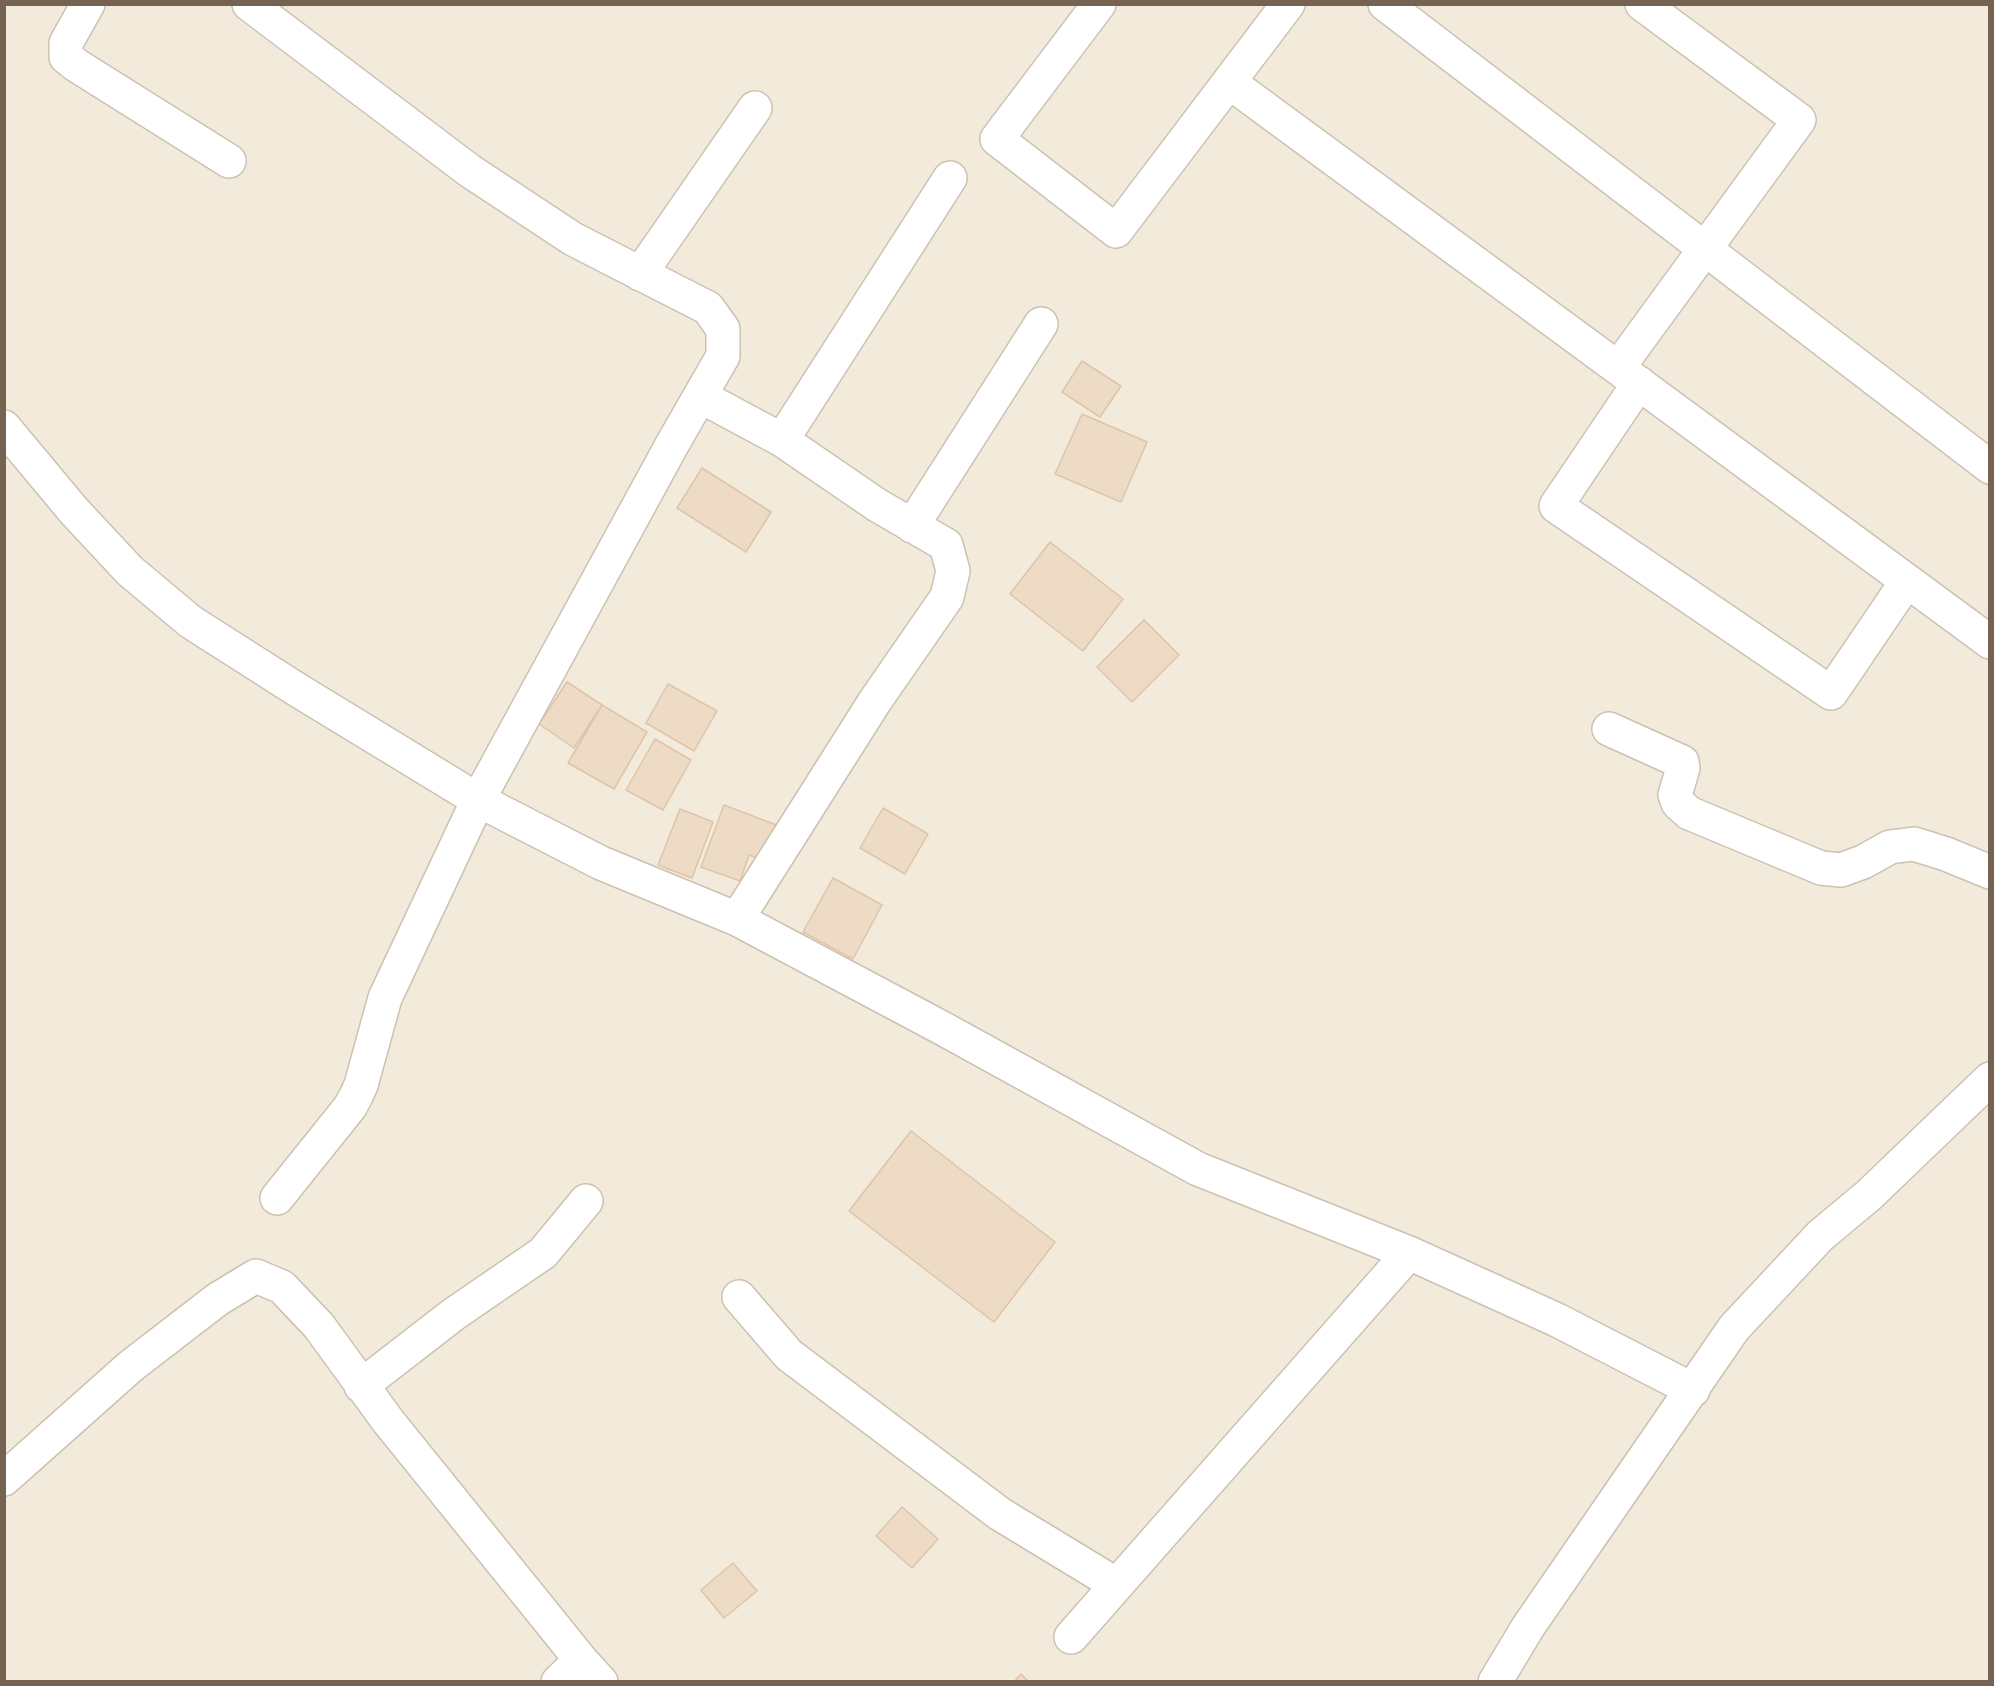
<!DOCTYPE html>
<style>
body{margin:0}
#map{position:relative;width:1994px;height:1686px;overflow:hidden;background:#fbf7ec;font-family:"Source Sans 3",sans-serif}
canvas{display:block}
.frame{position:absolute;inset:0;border:6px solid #756250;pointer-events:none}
</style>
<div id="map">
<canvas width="1994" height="1686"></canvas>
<div class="frame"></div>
</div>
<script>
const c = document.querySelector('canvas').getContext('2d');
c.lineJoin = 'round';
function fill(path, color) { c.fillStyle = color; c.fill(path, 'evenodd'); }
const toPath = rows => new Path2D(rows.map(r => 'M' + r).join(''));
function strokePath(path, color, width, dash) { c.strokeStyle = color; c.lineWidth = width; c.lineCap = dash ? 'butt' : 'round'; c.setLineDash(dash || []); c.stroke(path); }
fill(toPath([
 [5,5,1989,5,1989,1681,5,1682]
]), '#f2eadb');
const building = toPath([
 [1082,361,1121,386,1100,417,1062,392,1082,361],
 [1082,414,1147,442,1121,502,1055,474,1082,414],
 [702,468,771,512,746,552,677,508,702,468],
 [1050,542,1123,599,1083,651,1010,594,1050,542],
 [1144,620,1179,655,1132,702,1097,667,1144,620],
 [567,682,602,705,574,748,539,724,567,682],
 [668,684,717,711,694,751,646,723,668,684],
 [602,705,647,732,614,789,568,763,602,705],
 [655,739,691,760,663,810,626,790,655,739],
 [724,805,784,828,771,863,749,855,740,881,701,867,724,805],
 [883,808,928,834,905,874,860,848,883,808],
 [680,809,713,822,692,878,658,865,680,809],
 [833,878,882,905,853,959,803,932,833,878],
 [911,1131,1055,1242,994,1322,849,1211,911,1131],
 [902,1507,938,1539,912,1568,876,1536,902,1507],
 [733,1563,757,1591,724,1618,701,1590,733,1563],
 [1021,1674,1029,1682,1014,1682,1021,1674]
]);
fill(building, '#eedbc6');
strokePath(building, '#dfc4a7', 1.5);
const minor = toPath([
 [88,4,66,43,66,57,76,65,229,161],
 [249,4,470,171,573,239,708,308,723,329,723,356,673,443,478,800,385,998,361,1085,356,1096,350,1107,277,1198],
 [1099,4,997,139,1116,231,1288,4],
 [1385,4,1990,467],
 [1229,82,1618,368,1799,120,1642,4],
 [640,274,755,108],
 [1622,371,1990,642],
 [1639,383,1556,506,1831,693,1907,581],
 [700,396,782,440,877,505,946,545,953,571,947,597,875,701,737,919],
 [4,427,74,511,130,571,191,622,296,689,478,800,601,863,737,919,942,1028,1198,1169,1409,1253,1557,1320,1693,1390],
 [782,440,950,178],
 [912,526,1041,324],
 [1609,729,1682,762,1683,768,1675,795,1678,803,1689,813,1821,868,1841,870,1863,862,1890,847,1914,844,1946,854,1990,872],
 [739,1297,789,1355,1000,1514,1117,1585],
 [361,1386,454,1314,543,1253,586,1201],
 [4,1479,131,1366,218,1299,256,1276,282,1287,319,1326,388,1421,581,1660],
 [1071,1637,1409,1253],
 [558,1682,581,1660,601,1682]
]);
const tertiary = toPath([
 [1495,1682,1528,1627,1734,1328,1820,1236,1869,1195,1990,1079]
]);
strokePath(minor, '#cdc1b2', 36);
strokePath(tertiary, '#cdc1b2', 36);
strokePath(minor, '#fff', 33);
strokePath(tertiary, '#fff', 33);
</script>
